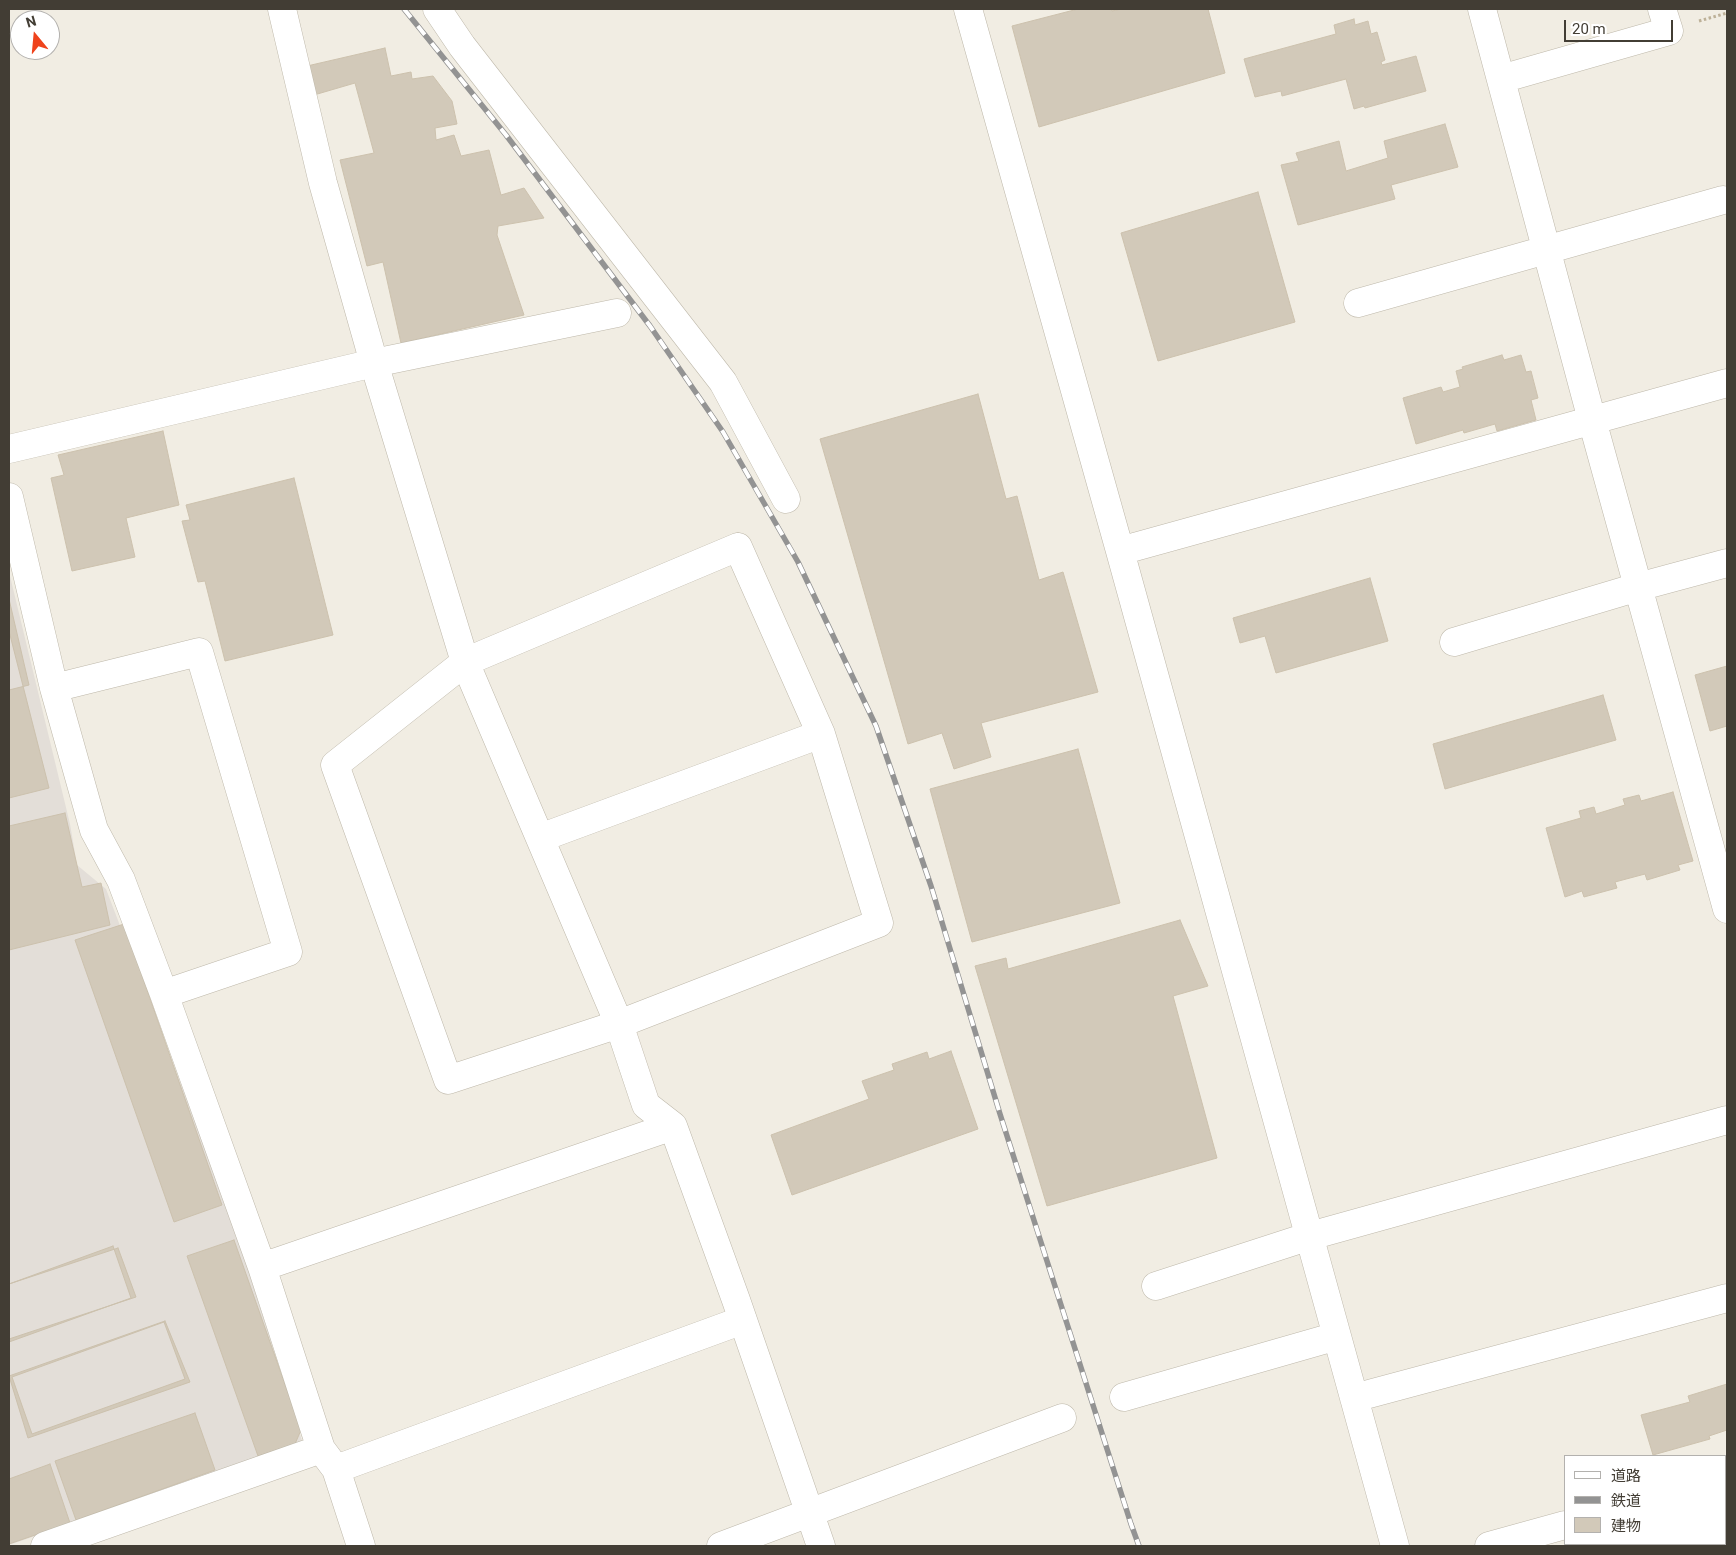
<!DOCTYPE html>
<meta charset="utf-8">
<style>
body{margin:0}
#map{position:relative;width:1736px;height:1555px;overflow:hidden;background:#f1ede3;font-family:Roboto,"Noto Sans JP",sans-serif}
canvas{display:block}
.frame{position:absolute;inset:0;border:10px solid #423d34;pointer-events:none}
.legend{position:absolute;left:1564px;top:1455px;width:162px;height:90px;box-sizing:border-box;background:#fff;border:1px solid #b3b1ae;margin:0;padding:6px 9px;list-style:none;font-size:15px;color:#423d34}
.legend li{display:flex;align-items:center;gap:10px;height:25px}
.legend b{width:25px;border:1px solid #b3b1ae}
.north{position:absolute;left:10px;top:10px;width:50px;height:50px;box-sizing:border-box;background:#fff;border:1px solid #b3b1ae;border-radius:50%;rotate:343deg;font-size:14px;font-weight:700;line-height:20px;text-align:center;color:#423d34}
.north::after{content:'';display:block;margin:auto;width:18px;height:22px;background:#ef431c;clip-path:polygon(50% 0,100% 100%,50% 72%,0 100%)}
.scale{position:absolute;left:1564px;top:20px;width:109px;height:22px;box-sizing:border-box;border:2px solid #423d34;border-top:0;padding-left:6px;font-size:15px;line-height:18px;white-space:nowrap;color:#423d34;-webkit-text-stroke:4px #fff;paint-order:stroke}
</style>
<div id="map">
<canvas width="1736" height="1555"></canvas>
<div class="frame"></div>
<ul class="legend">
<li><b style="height:6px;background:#fff"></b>道路</li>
<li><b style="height:6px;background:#939393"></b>鉄道</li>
<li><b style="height:14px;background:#d2c9b9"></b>建物</li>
</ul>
<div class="north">N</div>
<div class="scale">20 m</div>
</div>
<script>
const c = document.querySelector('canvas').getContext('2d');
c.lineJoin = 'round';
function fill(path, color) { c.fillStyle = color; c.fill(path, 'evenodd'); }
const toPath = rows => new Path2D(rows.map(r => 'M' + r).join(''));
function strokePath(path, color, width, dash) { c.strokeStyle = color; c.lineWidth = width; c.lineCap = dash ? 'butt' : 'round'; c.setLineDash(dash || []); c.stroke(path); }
fill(toPath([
 [9,572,70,824,77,865,106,889,232,1218,303,1444,9,1545]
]), '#e3ded8');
const building = toPath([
 [1078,9,1112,9,1112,11,1121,9,1208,9,1225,73,1039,127,1012,26,1078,9],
 [1354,19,1355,25,1368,21,1371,34,1377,32,1385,60,1381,62,1382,65,1416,56,1426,91,1365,108,1364,106,1354,109,1346,79,1282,96,1281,91,1255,97,1244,59,1336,34,1334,25,1354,19],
 [385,48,391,76,411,72,412,79,433,76,452,101,457,124,435,128,436,140,454,135,461,156,489,150,501,195,524,188,544,218,498,226,497,235,524,315,401,343,383,262,367,266,340,160,374,153,355,83,314,95,307,66,385,48],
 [1445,124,1458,167,1391,185,1395,199,1298,225,1281,165,1299,161,1296,153,1339,141,1346,171,1388,158,1384,141,1445,124],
 [1258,192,1295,322,1158,361,1121,233,1258,192],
 [1502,355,1504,360,1521,355,1526,372,1531,371,1538,398,1531,400,1536,420,1497,431,1495,424,1464,433,1463,430,1416,444,1403,398,1441,387,1443,392,1460,387,1456,371,1463,369,1462,367,1502,355],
 [978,394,1006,499,1017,496,1039,580,1063,572,1098,692,981,723,991,757,954,769,942,733,908,744,820,439,978,394],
 [163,431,179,505,126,518,135,557,72,571,51,478,64,475,58,455,163,431],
 [294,478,333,635,225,661,205,581,198,582,182,521,190,520,186,505,294,478],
 [1370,578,1388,641,1276,673,1265,636,1240,643,1233,618,1370,578],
 [9,599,29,685,9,690,9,599],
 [9,631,49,788,9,798,9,631],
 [1727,666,1727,726,1710,731,1695,675,1727,666],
 [1603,695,1616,740,1445,789,1433,744,1603,695],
 [1078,749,1120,903,972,942,930,789,1078,749],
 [1673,792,1693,861,1678,865,1680,870,1647,880,1645,874,1615,882,1617,888,1584,897,1582,891,1565,897,1546,828,1581,818,1579,811,1594,807,1596,814,1625,805,1623,799,1639,795,1641,801,1673,792],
 [65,813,82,887,101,883,110,925,9,950,9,826,65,813],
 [1180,920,1208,986,1173,996,1217,1158,1047,1206,975,966,1006,958,1008,969,1180,920],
 [124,924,222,1205,174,1222,75,940,124,924],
 [951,1051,978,1129,792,1195,771,1135,869,1099,862,1081,894,1070,892,1064,927,1052,929,1059,951,1051],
 [234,1240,301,1430,295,1444,258,1456,187,1256,234,1240],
 [113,1246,131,1298,9,1342,9,1284,113,1246],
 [118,1248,136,1297,9,1339,9,1284,118,1248],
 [165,1321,190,1382,28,1438,9,1376,165,1321],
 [164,1322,185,1379,32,1434,12,1377,164,1322],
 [1727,1384,1727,1430,1709,1436,1710,1439,1653,1455,1641,1415,1690,1402,1688,1396,1727,1384],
 [195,1413,215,1470,76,1520,55,1461,195,1413],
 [50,1464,70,1523,9,1544,9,1479,50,1464]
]);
fill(building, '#d2c9b9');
strokePath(building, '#ccc1ad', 1);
const street = toPath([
 [282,9,323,183,374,363,465,662,619,1024,646,1105,673,1126,736,1300,821,1546],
 [437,9,462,46,723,382,786,499],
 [968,9,1120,551,1395,1546],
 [1482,9,1592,420,1727,909],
 [1501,79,1669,31,1662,9],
 [1358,303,1723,200],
 [9,449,374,363,617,313],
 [9,497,54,688,94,830,121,880,164,994,262,1267,321,1449,336,1469,361,1546],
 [738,547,821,734,879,923,619,1024,448,1080,335,765,465,662,738,547],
 [1120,551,1727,383],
 [1454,642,1638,587,1727,563],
 [54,688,199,652,288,952,164,994],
 [540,838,821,734],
 [262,1267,673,1126],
 [1156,1286,1310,1236,1727,1120],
 [1124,1397,1337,1336],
 [1354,1398,1727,1298],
 [336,1469,743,1320],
 [1725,1479,1727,1479],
 [45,1546,321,1449],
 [721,1546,1062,1418],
 [1489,1546,1565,1525]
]);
strokePath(street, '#beb8aa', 29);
strokePath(toPath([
 [1699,21,1727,13]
]), '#bdb198', 3, [2.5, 2.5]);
strokePath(street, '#fff', 28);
const rail = toPath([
 [404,9,506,135,650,326,723,432,798,562,876,726,931,886,1000,1114,1131,1524,1139,1546]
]);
strokePath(rail, '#939393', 5.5);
strokePath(rail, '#fff', 4, [11]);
</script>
